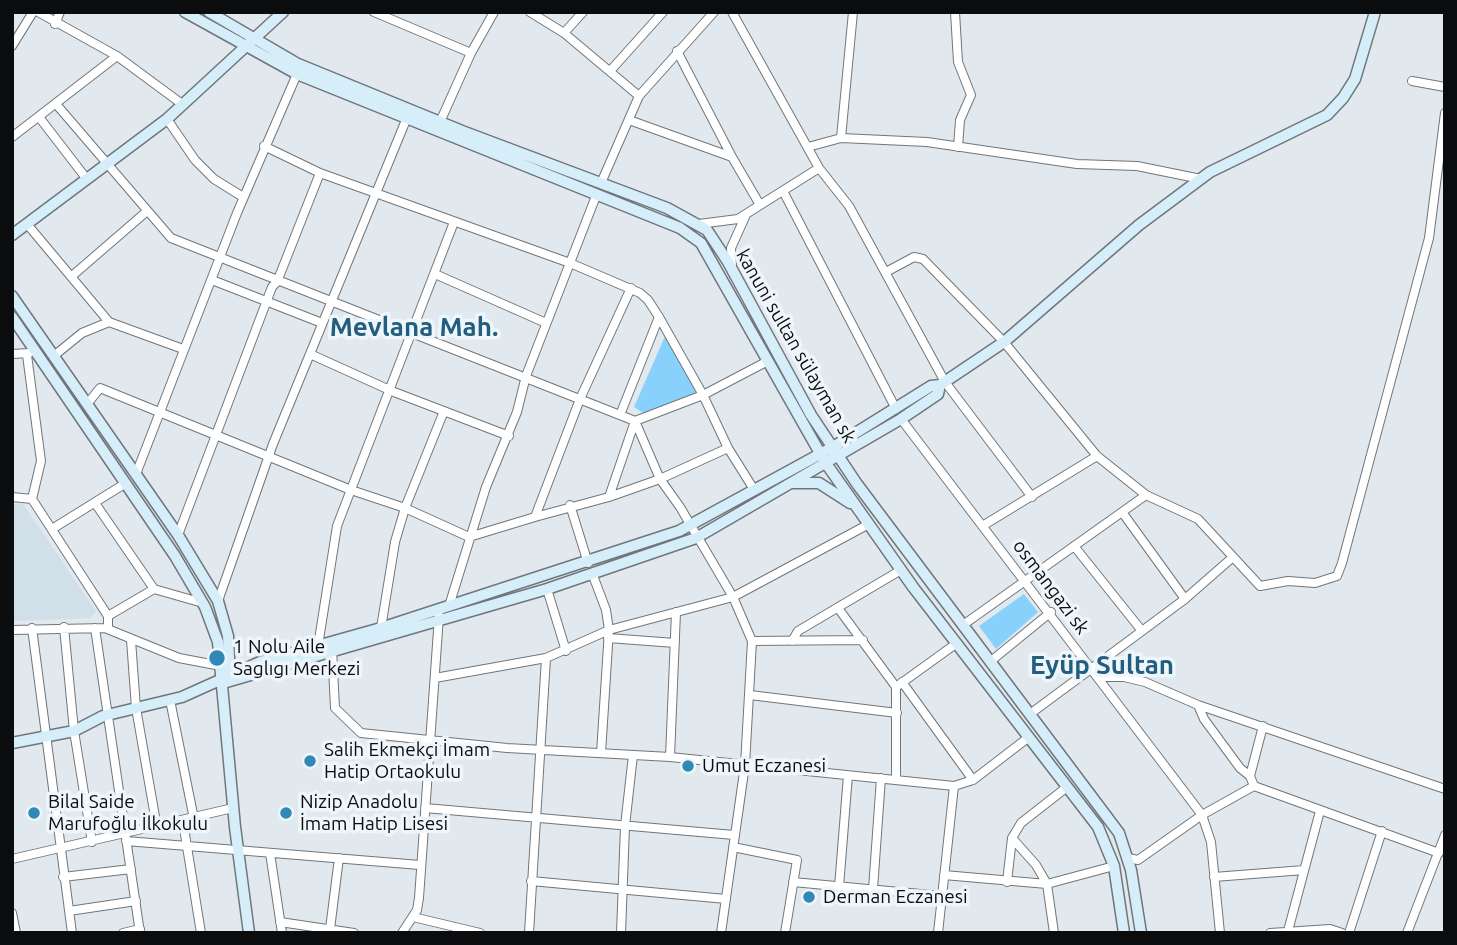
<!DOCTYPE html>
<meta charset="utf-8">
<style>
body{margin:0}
#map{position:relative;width:1457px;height:945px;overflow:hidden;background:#e2e9ee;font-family:Ubuntu,sans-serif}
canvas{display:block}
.frame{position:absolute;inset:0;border:14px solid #0a0c0d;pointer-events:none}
</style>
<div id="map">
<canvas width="1457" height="945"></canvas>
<div class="frame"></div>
</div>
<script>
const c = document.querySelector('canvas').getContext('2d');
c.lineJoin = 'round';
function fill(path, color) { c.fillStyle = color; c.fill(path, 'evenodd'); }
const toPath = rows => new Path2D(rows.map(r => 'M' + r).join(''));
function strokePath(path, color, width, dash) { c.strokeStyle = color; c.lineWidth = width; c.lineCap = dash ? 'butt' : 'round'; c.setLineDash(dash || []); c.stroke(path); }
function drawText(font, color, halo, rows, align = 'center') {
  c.font = font + ' Ubuntu,sans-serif'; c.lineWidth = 7; c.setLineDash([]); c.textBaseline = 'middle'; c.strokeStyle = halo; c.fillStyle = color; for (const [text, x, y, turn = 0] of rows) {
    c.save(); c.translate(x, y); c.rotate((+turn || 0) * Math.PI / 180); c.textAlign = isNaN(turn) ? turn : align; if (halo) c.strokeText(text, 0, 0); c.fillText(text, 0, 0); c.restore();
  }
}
fill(toPath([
 [12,504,23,504,96,611,91,618,12,621]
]), '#d0dfe8');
fill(toPath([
 [666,334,700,392,648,416,634,407],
 [1024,594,1038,612,996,649,979,626]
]), '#88d1fc');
const street = toPath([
 [38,12,117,56,182,104],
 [374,12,471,53],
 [530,12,564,33,639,96],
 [732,12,819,168,849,206,945,382,1032,497],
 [955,12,958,62,971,95,960,120,958,147],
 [55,24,60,12],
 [564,33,583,12],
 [12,46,33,12],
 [611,70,663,12],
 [1412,81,1445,87],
 [56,104,171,238,635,421,660,479,680,507,733,597,752,641,745,765,721,933],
 [39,117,86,178],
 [167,119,195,160,214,179,243,197],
 [629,120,732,157,677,51],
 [440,122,471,53,494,12],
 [12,137,117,56],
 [841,138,927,142,1077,164,1137,166,1201,179],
 [264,146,320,173,570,263,640,293,648,300,659,317,703,395,728,448,753,488],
 [808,147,841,138,853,12],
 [732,157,760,205],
 [601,183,639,96,714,12],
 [783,191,896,409],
 [27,224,109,322,183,349],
 [699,224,738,219,819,168],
 [732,267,731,248,745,217],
 [886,272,914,257,923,259,1004,342,1097,456,1146,495,1198,519,1260,586,1288,581,1315,583,1337,576,1342,563,1429,238,1445,113],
 [435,274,546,323],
 [72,276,146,212],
 [212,280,322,323],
 [12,354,29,353],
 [310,354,394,392,509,436],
 [27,355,41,461,32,499,108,616,108,629],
 [55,355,82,333,109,322],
 [88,403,100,388,351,490,405,508,469,537,535,517,580,399,631,288],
 [620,415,659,317],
 [901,419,1202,815,1211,842,1220,933],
 [136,474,237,213,297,74],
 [12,497,32,499],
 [609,497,660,479,728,448],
 [95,503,154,589],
 [570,505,588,563],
 [1122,512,1185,599],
 [535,517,609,497,635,421,703,395,766,362],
 [984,525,1097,456],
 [52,529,126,483],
 [178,535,272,287,277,282,320,173],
 [592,573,606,610,609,630,601,753],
 [547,589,566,651],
 [218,601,273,444,406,120],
 [449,606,486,487,517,412,526,376,596,196],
 [838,608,896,687],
 [108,616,154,589,203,603],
 [963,625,1146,495],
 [64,627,74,731,92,842],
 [32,628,72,933],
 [95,628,140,933],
 [381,628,395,542,405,508,444,411],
 [12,630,105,628,179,658,221,666],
 [1142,631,1185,599,1233,557],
 [608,638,675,643],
 [131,640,136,708,157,828],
 [752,641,863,640],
 [792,641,798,631,901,570],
 [318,646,337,526,454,222],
 [332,648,335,708,361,733,507,748,670,757,954,786],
 [991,661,1051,612],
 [1099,677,1124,677,1145,682,1198,705,1445,789],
 [435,678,546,658,609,630,733,597,869,524],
 [902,682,973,780],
 [750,695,897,713],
 [170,700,194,819],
 [1198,705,1204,719,1240,768,1250,776,1254,786],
 [1030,714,1142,631,1074,546],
 [670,757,676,612],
 [1250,776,1263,726],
 [896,779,896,687,957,643],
 [425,808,734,835],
 [183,822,201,933],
 [126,841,420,865],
 [733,847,797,860,785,933],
 [270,853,282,933],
 [1128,858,1138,860,1202,815,1254,786,1439,853],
 [12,859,233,808],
 [944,875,1047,884,1114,866],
 [63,877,131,869],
 [1214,877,1304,870],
 [531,881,726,899],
 [793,882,942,896],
 [1007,882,1012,838],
 [839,887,848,775],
 [873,889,881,778],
 [69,911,136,901],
 [12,913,16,933],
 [413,917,480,933],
 [280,922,354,933],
 [330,929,339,858],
 [1288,931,1320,811],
 [123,933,140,929],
 [402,933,417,910,419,898,439,616],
 [529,933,546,658],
 [621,933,625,826,633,755],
 [938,933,954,786,973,780,1029,737],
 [1054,933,1047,884,1036,865,1012,838,1021,823,1067,787],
 [1270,933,1330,929,1342,933],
 [1349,933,1382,831],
 [1407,933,1445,835]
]);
const secondary = toPath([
 [185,12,297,74,680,228,701,243,825,462,913,587,1098,827,1114,866,1124,933],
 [209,12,298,64,462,131,667,208,707,230,728,262,811,415,857,484,1119,833,1131,870,1141,933],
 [12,235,167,119,283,12],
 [12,296,178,535,218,601,228,636,230,678],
 [12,317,175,556,205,607,218,642,235,827,249,933],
 [793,483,819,483,850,503],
 [223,683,547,589,696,538,901,419,938,394,940,385],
 [12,743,74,731,103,716,182,697,260,662,381,628,679,531,833,447,931,386,940,385,1004,342,1139,225,1210,172,1327,115,1343,98,1355,79,1375,12]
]);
strokePath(street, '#70767a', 10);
strokePath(secondary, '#70767a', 13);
strokePath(street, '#fff', 8);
strokePath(secondary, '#d6edfa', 10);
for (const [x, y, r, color] of [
 [217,658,9,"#2f88b6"],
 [310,761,7,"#2f88b6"],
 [688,766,7,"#2f88b6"],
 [34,813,7,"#2f88b6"],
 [286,813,7,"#2f88b6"],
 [809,897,7,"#2f88b6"]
]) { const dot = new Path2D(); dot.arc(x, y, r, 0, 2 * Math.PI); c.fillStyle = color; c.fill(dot); strokePath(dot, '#eff6fb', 2.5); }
drawText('19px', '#0a0c0d', '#eff6fb', [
 ["kanuni sultan sülayman sk",796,346,60],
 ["osmangazi sk",1051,587,53]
]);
drawText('19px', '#0a0c0d', '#eff6fb', [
 ["1 Nolu Aile",233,647],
 ["Saglıgı Merkezi",233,669],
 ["Salih Ekmekçi İmam",324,750],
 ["Hatip Ortaokulu",324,772],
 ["Umut Eczanesi",702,766],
 ["Bilal Saide",48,802],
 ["Marufoğlu İlkokulu",48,824],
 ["Nizip Anadolu",300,802],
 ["İmam Hatip Lisesi",300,824],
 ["Derman Eczanesi",823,897]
], 'left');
drawText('bold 26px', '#225e7e', '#eff6fb', [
 ["Mevlana Mah.",414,327],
 ["Eyüp Sultan",1102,665]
]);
</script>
